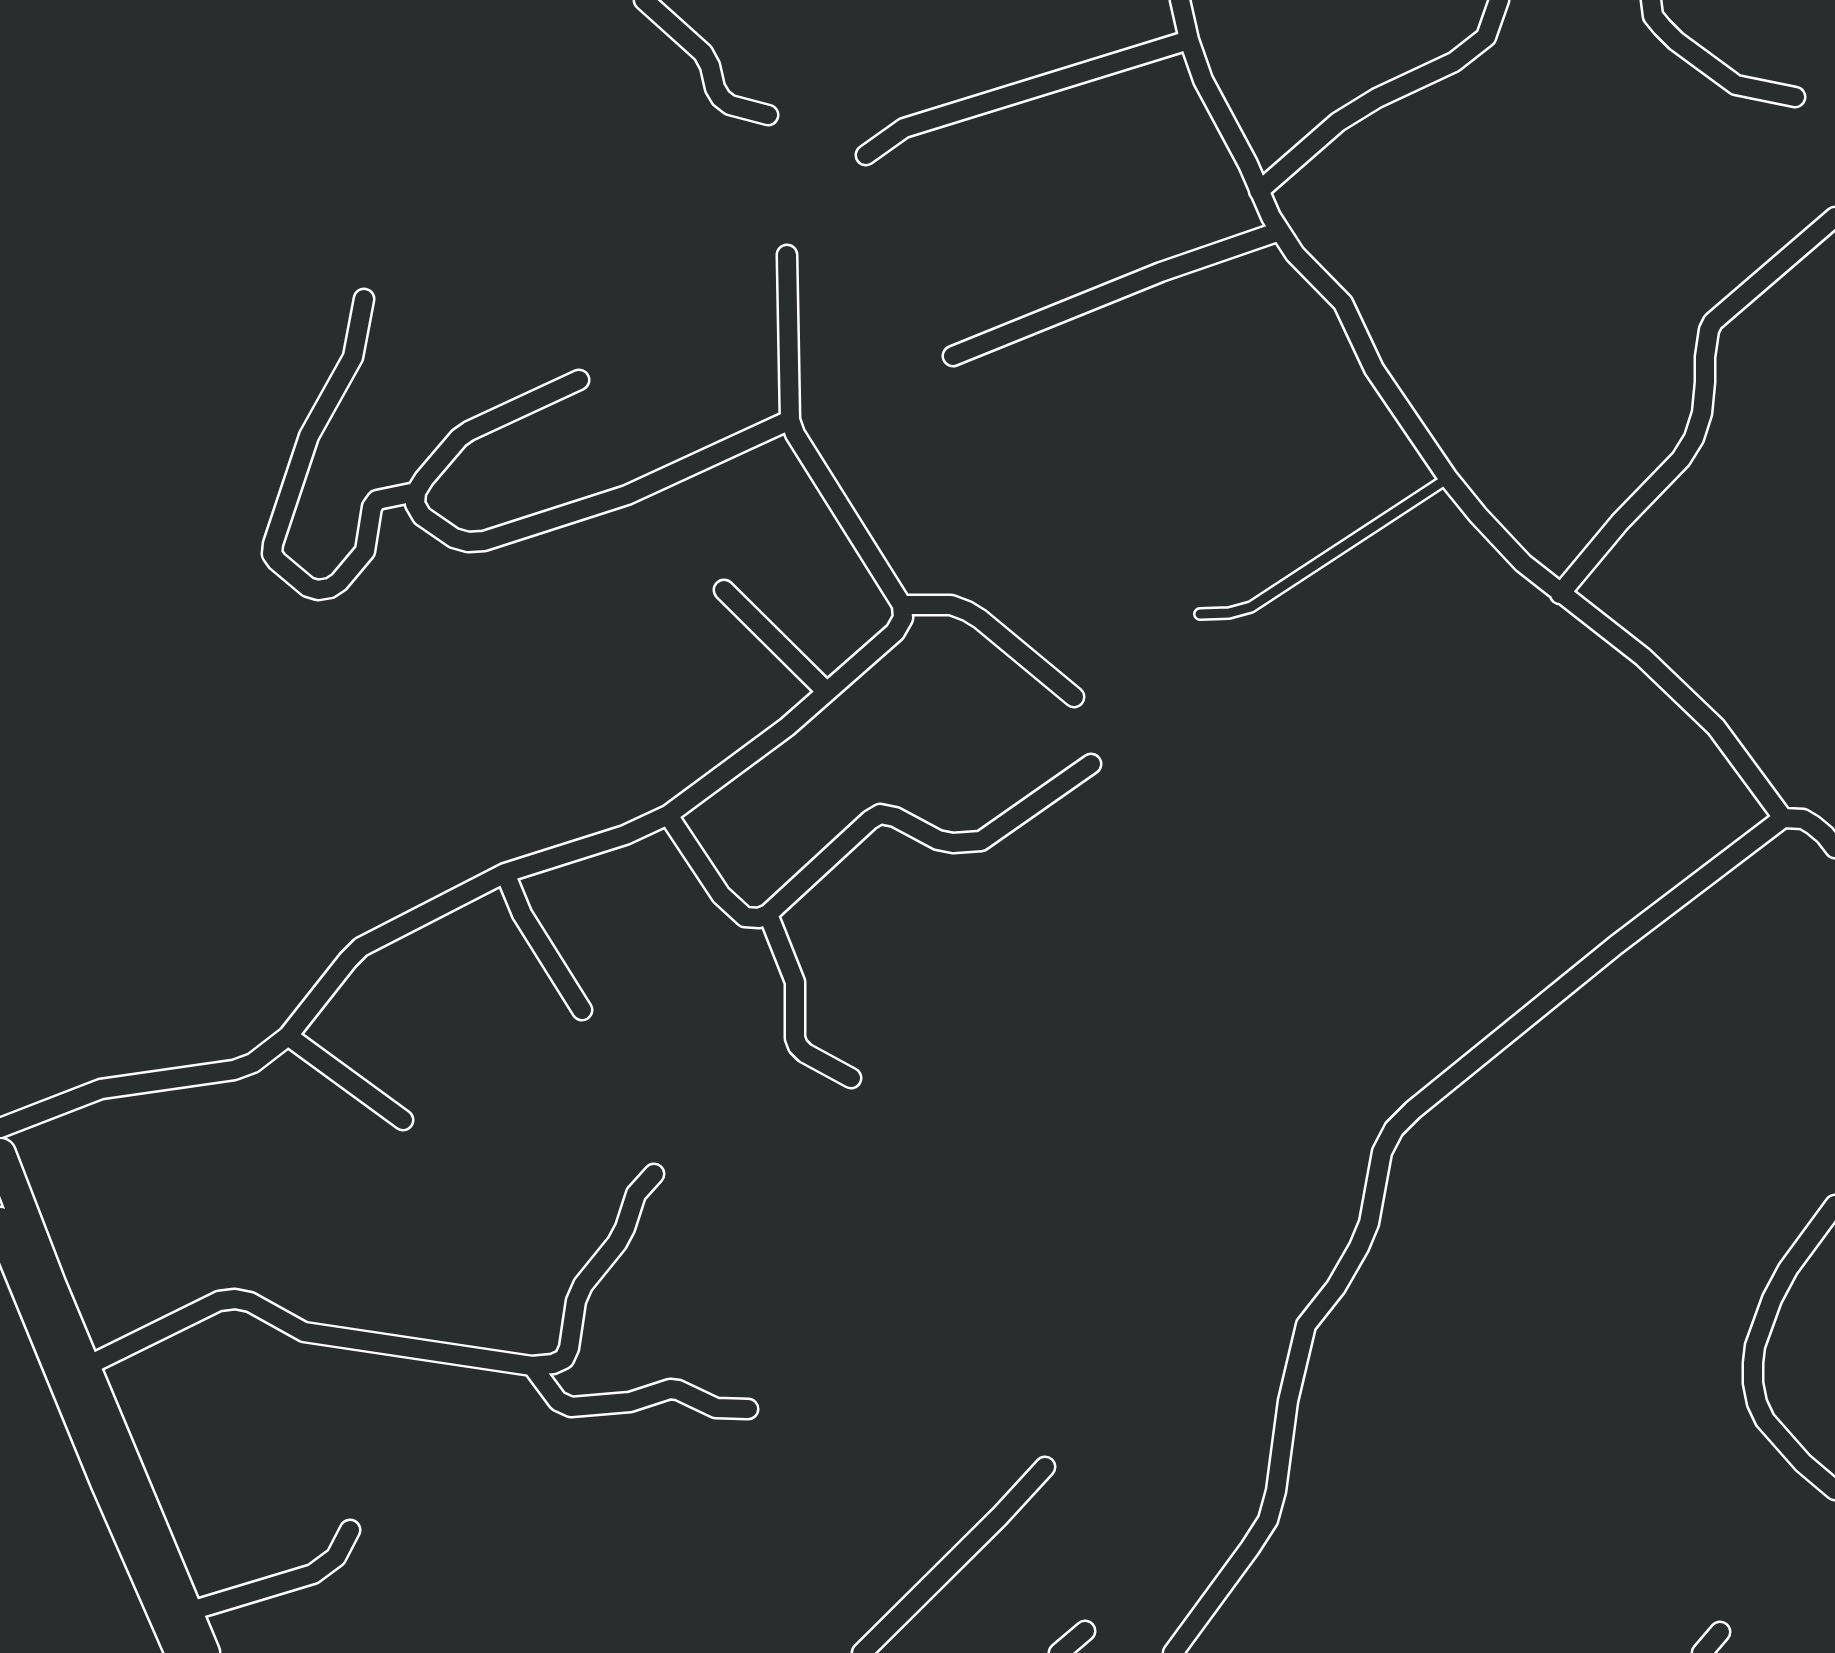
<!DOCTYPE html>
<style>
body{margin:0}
canvas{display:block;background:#2a2d2e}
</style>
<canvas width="1835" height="1653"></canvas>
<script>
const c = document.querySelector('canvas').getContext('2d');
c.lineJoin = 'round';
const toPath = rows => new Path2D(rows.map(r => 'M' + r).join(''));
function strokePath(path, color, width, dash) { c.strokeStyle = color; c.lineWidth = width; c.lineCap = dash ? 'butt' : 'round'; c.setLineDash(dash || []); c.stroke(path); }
const service = toPath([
 [1200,614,1229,613,1251,607,1448,478]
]);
const minor = toPath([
 [644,0,703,53,710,66,715,88,721,98,730,105,768,115],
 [1180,0,1189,40,1203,80,1248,164,1271,217,1295,254,1343,303,1374,369,1448,478,1478,515,1523,563,1643,657,1716,727,1783,818],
 [1651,0,1653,16,1662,27,1676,41,1736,85,1795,97],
 [866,155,904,128,1189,40],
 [1259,191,1338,122,1377,98,1454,62,1486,37,1499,0],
 [364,299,353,357,309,436,273,544,272,554,277,561,308,587,318,590,330,588,339,582,365,551,372,507,377,500,416,492],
 [953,356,1161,272,1280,231],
 [579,380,469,431,459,438,424,479,416,492,415,504,422,516,454,538,468,542,484,541,627,495,790,420],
 [724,590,827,692],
 [1560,594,1620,522,1681,459,1694,438,1702,413,1705,382,1705,357,1709,330,1713,322,1835,217],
 [902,605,951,605,967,611,980,619,1074,697],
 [668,815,721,895,745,917,759,918,768,914,870,820,880,814,895,817,938,840,953,843,981,841,1091,764],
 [505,873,522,914,582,1010],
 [768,914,795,982,795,1038,798,1046,805,1053,851,1078],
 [288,1036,403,1120],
 [0,1128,101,1089,234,1070,253,1063,288,1036,348,960,361,947,505,873,625,835,668,815,787,727,895,632,903,618,902,605,795,434,790,420,787,255],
 [1835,1205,1788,1269,1772,1299,1755,1346,1753,1363,1753,1383,1757,1403,1765,1420,1803,1463,1835,1490],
 [532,1366,558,1401,571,1407,630,1402,670,1389,678,1390,716,1408,748,1409],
 [85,1367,219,1301,235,1299,250,1302,304,1332,532,1366,553,1364,564,1359,569,1348,576,1301,583,1285,617,1243,625,1228,636,1194,654,1174],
 [187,1612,313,1574,336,1557,350,1530],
 [862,1653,1000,1516,1045,1467],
 [1059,1653,1085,1631],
 [1173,1653,1250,1548,1268,1520,1276,1491,1288,1401,1306,1325,1336,1287,1359,1247,1369,1223,1382,1152,1394,1129,1413,1110,1616,945,1783,818,1803,819,1813,825,1825,835,1835,848],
 [1702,1653,1720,1632]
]);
const primary = toPath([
 [0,1154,50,1284,204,1653],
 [0,1223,107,1484,181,1653]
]);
strokePath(service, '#fff', 14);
strokePath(minor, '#fff', 23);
strokePath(primary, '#fff', 35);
strokePath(service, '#2a2d2e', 9);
strokePath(minor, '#2a2d2e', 18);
strokePath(primary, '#2a2d2e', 30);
</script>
